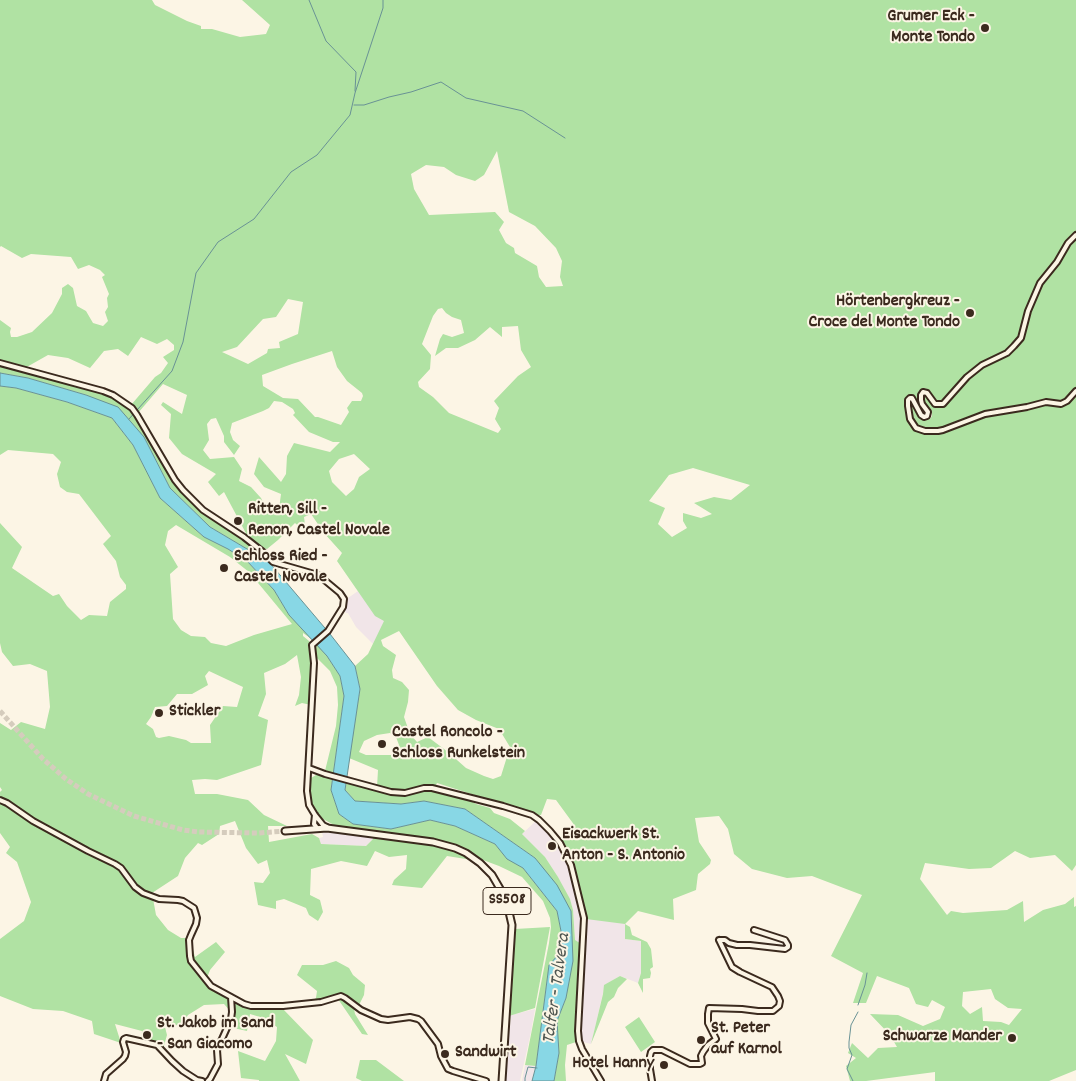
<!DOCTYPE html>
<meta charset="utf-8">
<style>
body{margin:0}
canvas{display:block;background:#fcf5e5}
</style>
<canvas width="1076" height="1081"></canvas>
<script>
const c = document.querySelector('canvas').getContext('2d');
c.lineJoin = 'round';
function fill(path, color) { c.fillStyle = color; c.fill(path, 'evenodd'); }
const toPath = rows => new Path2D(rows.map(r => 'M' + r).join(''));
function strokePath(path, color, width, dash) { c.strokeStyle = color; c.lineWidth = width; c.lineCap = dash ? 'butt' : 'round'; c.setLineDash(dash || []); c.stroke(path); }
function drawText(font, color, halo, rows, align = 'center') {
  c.font = font + ' Dekko,sans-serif'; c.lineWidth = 4; c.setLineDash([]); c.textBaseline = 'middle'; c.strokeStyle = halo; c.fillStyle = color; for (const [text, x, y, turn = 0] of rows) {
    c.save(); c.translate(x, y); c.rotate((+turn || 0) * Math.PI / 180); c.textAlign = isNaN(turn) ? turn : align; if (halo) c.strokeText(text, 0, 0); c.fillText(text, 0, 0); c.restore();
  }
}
fill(toPath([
 [358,591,361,595,385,621,373,644,356,627,348,613,346,613,344,608,348,598],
 [538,819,625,924,625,939,641,941,641,973,638,983,620,976,605,985,591,1044,579,1041,575,940,573,910,570,900,558,877,545,857,522,834],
 [322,832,374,835,373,839,366,846,321,844,319,838,323,837],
 [535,1009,531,1032,520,1081,502,1081,506,1027,510,1027,511,1015],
 [525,1065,536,1066,532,1081,522,1081]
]), '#f1e5e8');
fill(toPath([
 [0,0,152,0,155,5,187,21,201,26,201,29,212,29,240,37,266,34,270,25,242,0,1076,0,1076,232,1067,243,1055,263,1039,283,1020,337,1013,345,1006,351,980,363,957,384,946,399,942,401,937,402,933,399,927,389,924,388,920,390,919,394,919,399,927,412,926,413,923,413,918,409,916,400,914,396,911,395,908,396,906,398,906,401,909,420,917,431,921,433,944,432,985,415,1028,409,1046,403,1064,406,1076,393,1076,865,1072,871,1055,855,1030,858,1015,851,991,868,969,869,925,863,920,879,947,915,951,911,963,913,1007,910,1023,901,1024,922,1043,910,1065,904,1074,897,1074,907,1076,906,1076,1070,1049,1081,935,1081,935,1072,866,1081,850,1081,846,1066,856,1058,848,1053,852,1043,868,1058,878,1048,897,1047,890,1035,870,1014,898,1015,923,1026,940,1019,945,1007,932,1000,928,1007,916,1004,909,988,877,976,866,1003,853,1003,863,973,831,956,862,895,812,876,787,878,752,869,734,854,728,829,719,816,695,818,699,842,711,860,710,864,698,874,696,890,673,899,674,920,638,911,625,924,630,927,632,935,647,942,651,949,653,967,650,969,651,973,650,978,643,979,643,993,638,983,641,973,641,941,625,939,625,924,586,919,572,865,559,841,575,826,556,800,547,799,541,815,537,815,437,783,435,787,422,787,405,792,396,792,377,787,378,770,349,758,360,689,355,666,368,654,384,621,375,616,337,561,342,553,324,533,311,514,304,517,306,533,295,523,278,540,267,549,256,546,249,539,224,492,219,496,208,482,216,474,182,454,169,438,171,414,161,405,163,402,182,414,187,395,163,384,138,413,131,405,155,377,161,373,168,363,163,357,174,350,174,345,167,339,157,344,141,337,128,356,118,349,104,351,90,368,68,358,48,355,25,368,0,360,0,320,11,328,10,332,11,337,17,337,32,332,52,313,62,294,62,288,68,284,73,288,77,306,86,311,93,323,103,326,108,321,105,312,108,307,107,298,109,294,102,277,105,275,100,270,89,265,78,269,71,257,31,254,22,258,1,246,0,247],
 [497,151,509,212,535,226,556,248,562,261,560,277,563,286,546,287,539,277,537,266,515,253,514,248,506,243,499,230,504,222,495,212,429,215,414,189,411,174,426,165,444,167,456,175,475,181,484,175],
 [288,299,303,302,298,334,279,342,280,348,268,349,267,353,248,364,222,352,237,347,263,319,276,317],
 [442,308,446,313,452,317,461,320,464,333,452,337,443,334,440,339,435,356,446,348,458,348,475,340,490,327,502,337,502,327,518,326,521,350,531,367,518,376,494,401,499,408,495,419,501,429,498,433,449,413,433,397,419,387,418,382,430,369,431,355,422,344,433,316,438,309],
 [332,351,337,367,347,381,362,393,363,396,361,401,352,401,347,408,349,412,341,425,318,417,315,417,298,399,283,398,263,386,262,375,292,364],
 [274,401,282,402,293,409,295,413,293,415,309,432,333,442,340,442,330,452,294,443,287,456,286,474,281,482,259,457,254,474,264,487,281,494,279,509,275,507,268,512,261,498,251,487,239,481,242,469,234,457,210,459,203,450,209,440,207,424,211,419,216,418,224,436,224,442,234,455,240,446,233,440,230,432,232,423,263,411,269,408],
 [354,454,370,469,359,477,354,489,346,496,332,482,329,471,339,459],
 [693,468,750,485,731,500,714,497,694,503,712,514,701,518,683,513,683,521,687,528,672,537,658,524,665,508,649,501,669,475],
 [399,631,437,686,458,710,476,720,499,729,510,747,501,776,493,779,484,776,466,768,448,752,428,737,417,742,410,734,404,717,408,702,409,690,402,682,393,678,392,670,396,655,383,646,381,640],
 [390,733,396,737,399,745,394,755,366,755,359,752,364,741,377,735],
 [991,989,995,999,1008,1008,1022,1009,1009,1025,1001,1022,983,1021,982,1007,970,1014,962,1006,963,992],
 [1076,238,1076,387,1067,398,1061,402,1046,400,1028,405,985,412,940,429,933,428,924,430,918,427,912,419,909,407,910,402,911,401,913,403,918,415,923,418,927,419,930,419,932,416,932,412,929,409,925,406,922,399,924,396,926,397,928,401,936,406,941,406,948,401,955,391,983,367,1008,354,1016,348,1022,339,1026,328,1029,312,1042,285,1057,265,1070,245],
 [0,365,103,393,114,397,126,406,134,414,143,427,174,482,183,493,202,511,218,523,241,537,262,554,269,562,210,527,170,488,144,437,86,395,28,378,0,373],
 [0,386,16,388,67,402,112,418,133,445,160,498,204,537,228,549,247,561,274,590,289,615,316,642,327,656,340,676,344,696,331,790,339,814,353,824,391,829,430,820,455,826,495,844,507,858,523,868,557,911,561,931,558,955,549,965,536,1066,525,1065,549,943,551,927,550,918,543,901,522,877,499,866,483,860,467,851,466,853,472,860,447,856,422,888,392,885,394,880,406,869,407,855,389,857,375,851,367,866,341,861,311,869,310,895,320,900,323,912,318,921,309,915,306,908,284,899,276,901,276,909,258,905,254,882,263,883,270,873,267,860,258,864,246,848,235,821,220,826,219,834,202,845,198,843,185,858,178,876,152,893,156,915,168,930,181,938,186,938,191,942,195,957,216,942,225,952,210,970,207,978,213,985,245,1002,273,1003,312,1002,316,998,317,991,297,975,302,965,323,965,336,961,349,968,353,975,365,985,364,995,359,1005,354,1009,355,1014,368,1035,362,1034,338,999,321,1004,282,1008,313,1040,306,1064,285,1054,300,1081,259,1081,259,1080,241,1078,238,1051,265,1061,276,1041,277,1027,260,1017,250,1014,247,1031,229,1027,231,1012,224,1004,204,1005,188,1015,181,1026,164,1023,167,1035,162,1053,152,1044,141,1044,142,1031,115,1024,121,1043,94,1034,92,1021,63,1011,33,1009,0,996,0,939,24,921,31,902,17,862,6,853,10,847,0,833,0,792,2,790,0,787,0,723,11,730,21,722,45,729,50,707,47,671,30,664,13,666,2,652,0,643,0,523,22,547,12,568,53,596,59,594,67,606,81,620,89,615,107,616,110,602,126,589,126,585,120,577,116,561,103,544,111,536,79,494,67,492,60,487,57,474,61,462,53,454,8,450,0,455],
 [176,525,230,557,249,572,292,624,254,635,226,646,211,643,205,637,191,636,181,630,173,619,170,574,178,567,165,545,168,531],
 [303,633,316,642,316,657,330,671,337,687,338,705,336,726,324,775,316,775,311,778,310,798,315,811,323,819,334,825,374,831,398,837,421,840,421,843,374,835,373,839,366,846,321,844,319,838,312,834,269,842,268,826,287,826,264,815,248,800,217,794,195,794,192,780,205,779,217,780,261,765,268,720,258,716,266,694,264,673,285,664,297,655,301,677,299,695,295,706,302,703,311,705,313,653,312,645,309,641,303,636],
 [209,671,243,687,237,707,223,706,210,725,211,743,191,743,186,740,169,736,159,738,156,737,153,729,146,724,151,717,155,707,167,706,177,694,192,694,208,685,205,676],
 [346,782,398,796,426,790,471,801,476,804,490,808,494,813,510,819,525,831,522,834,545,857,558,877,570,899,573,910,575,940,583,945,579,1041,567,1045,565,1065,566,1081,554,1081,559,1053,557,1021,566,998,571,911,535,858,465,809,424,801,401,804,355,801,345,790],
 [550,927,535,1008,509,1016,515,929],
 [620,976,627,979,618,988,614,997,608,1002,591,1044,603,994,604,985],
 [639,1017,655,1042,641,1052,625,1027],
 [360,1060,376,1060,404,1081,362,1081,356,1078]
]), '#b0e2a3');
const water = toPath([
 [0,373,28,378,86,395,118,407,144,437,170,488,210,527,269,562,330,634,355,666,360,689,345,790,355,801,401,804,424,801,465,809,535,858,557,885,571,911,573,961,566,998,557,1021,559,1053,554,1081,532,1081,536,1066,549,965,558,955,561,931,557,911,523,868,507,859,495,844,455,826,430,820,391,829,353,824,339,814,331,790,344,696,340,676,327,656,289,615,274,590,247,561,228,549,204,537,160,498,133,445,112,418,67,402,16,388,0,386,0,373]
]);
fill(water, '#88d7e5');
strokePath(water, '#699295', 1);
strokePath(toPath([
 [309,0,326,41,356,72,355,91],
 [354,105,364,105,389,97,411,92,441,82,466,98,523,111,565,138],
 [129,419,172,371,183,342,196,273,218,242,254,219,291,172,317,155,350,115,355,93,383,8,383,0],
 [858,1005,865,985,867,973],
 [525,1081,525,1078,528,1067,537,1068],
 [853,1081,847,1069,852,1055,849,1048,849,1042,851,1025,858,1012]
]), '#699295', 1);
strokePath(toPath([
 [0,711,43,759,66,779,88,794,134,816,183,830,199,832,259,833,285,831]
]), '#d5ccbd', 5, [5, 2.5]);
const minor = toPath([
 [1076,235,1068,243,1057,262,1040,283,1028,311,1021,338,1014,346,1007,353,982,365,967,377,943,404,935,404,927,393,923,392,921,395,921,400,922,404,928,412,927,416,924,417,921,415,912,398,910,398,908,400,908,406,910,419,916,428,925,431,938,431,943,430,985,414,1027,407,1046,402,1061,404,1067,401,1076,391],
 [0,363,103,391,113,395,132,408,137,415,175,480,183,490,203,510,244,537,263,552,273,562,318,575,322,578,340,593,344,599,343,607,328,631,312,645,314,663,307,791,309,805,315,815,323,825,327,827],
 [309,768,325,774,391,792,405,793,424,788,432,788,503,806,532,815,539,820,550,831,560,843,571,865,584,918,578,1031,579,1041,582,1049,601,1081],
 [0,800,7,803,33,821,88,851,115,864,121,868,135,887,143,893,159,899,178,900,183,901,194,908,197,918,196,924,191,935,189,940,190,956,191,961,211,986,244,1004,251,1006,283,1006,321,1002,341,996,345,998,361,1010,381,1019,388,1020,410,1017,418,1019,421,1021,438,1044,441,1056,448,1069,453,1071,486,1081],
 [315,815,314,824,317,828],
 [719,940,725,940,729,943,737,945,750,945,785,949,788,947,788,945,785,940,754,930],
 [104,1081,106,1074,123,1059,125,1056,126,1052,123,1042,124,1039,126,1038,157,1045,172,1061,183,1071,197,1080,202,1081],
 [208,1081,210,1079,218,1064,217,1050,231,1019,232,1012,231,997],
 [652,1081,650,1069,650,1056,651,1052,653,1050,662,1050,690,1064,700,1064,702,1063,701,1056,703,1052,708,1045,716,1039,708,1023,708,1014,709,1008,742,1009,758,1011,773,1011,779,1006,780,1001,778,996,772,987,740,972,732,967,719,940]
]);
const major = toPath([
 [285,831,327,828,433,842,455,848,466,853,480,863,492,875,506,899,512,925,502,1081]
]);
strokePath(minor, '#3b2a1e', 8);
strokePath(major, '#3b2a1e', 9);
strokePath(minor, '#fcf5e5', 4);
strokePath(major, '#fcf5e5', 5);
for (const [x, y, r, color] of [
 [985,28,5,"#3b2a1e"],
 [970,313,5,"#3b2a1e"],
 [238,521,5,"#3b2a1e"],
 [224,568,5,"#3b2a1e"],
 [159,713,5,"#3b2a1e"],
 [382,744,5,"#3b2a1e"],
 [552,846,5,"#3b2a1e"],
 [147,1035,5,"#3b2a1e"],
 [1012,1038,5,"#3b2a1e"],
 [701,1040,5,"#3b2a1e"],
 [445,1054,5,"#3b2a1e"],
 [664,1065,5,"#3b2a1e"]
]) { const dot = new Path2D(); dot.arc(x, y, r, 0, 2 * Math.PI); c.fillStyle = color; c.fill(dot); strokePath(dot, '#fcf5e5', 2); }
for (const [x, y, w] of [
 [507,901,48]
]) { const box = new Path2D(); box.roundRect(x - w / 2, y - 13.5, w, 27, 4); c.fillStyle = '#fcf5e5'; c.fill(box); strokePath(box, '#3b2a1e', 1); }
drawText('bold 16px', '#3b2a1e', null, [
 ["SS508",507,901]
]);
drawText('bold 18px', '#3b2a1e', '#fcf5e5', [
 ["Grumer Eck -",975,18,"right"],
 ["Monte Tondo",975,39,"right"],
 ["Hörtenbergkreuz -",960,303,"right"],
 ["Croce del Monte Tondo",960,324,"right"],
 ["Ritten, Sill -",248,511],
 ["Renon, Castel Novale",248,532],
 ["Schloss Ried -",234,558],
 ["Castel Novale",234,579],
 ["Stickler",169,713],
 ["Castel Roncolo -",392,734],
 ["Schloss Runkelstein",392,755],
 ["Eisackwerk St.",562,836],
 ["Anton - S. Antonio",562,857],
 ["St. Jakob im Sand",157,1025],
 ["- San Giacomo",157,1046],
 ["St. Peter",711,1030],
 ["auf Karnol",711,1051],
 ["Schwarze Mander",1002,1038,"right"],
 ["Sandwirt",455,1054],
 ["Hotel Hanny",654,1065,"right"]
], 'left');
drawText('italic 19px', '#4e5550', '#fcf5e5', [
 ["Talfer - Talvera",558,989,-82]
]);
</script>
